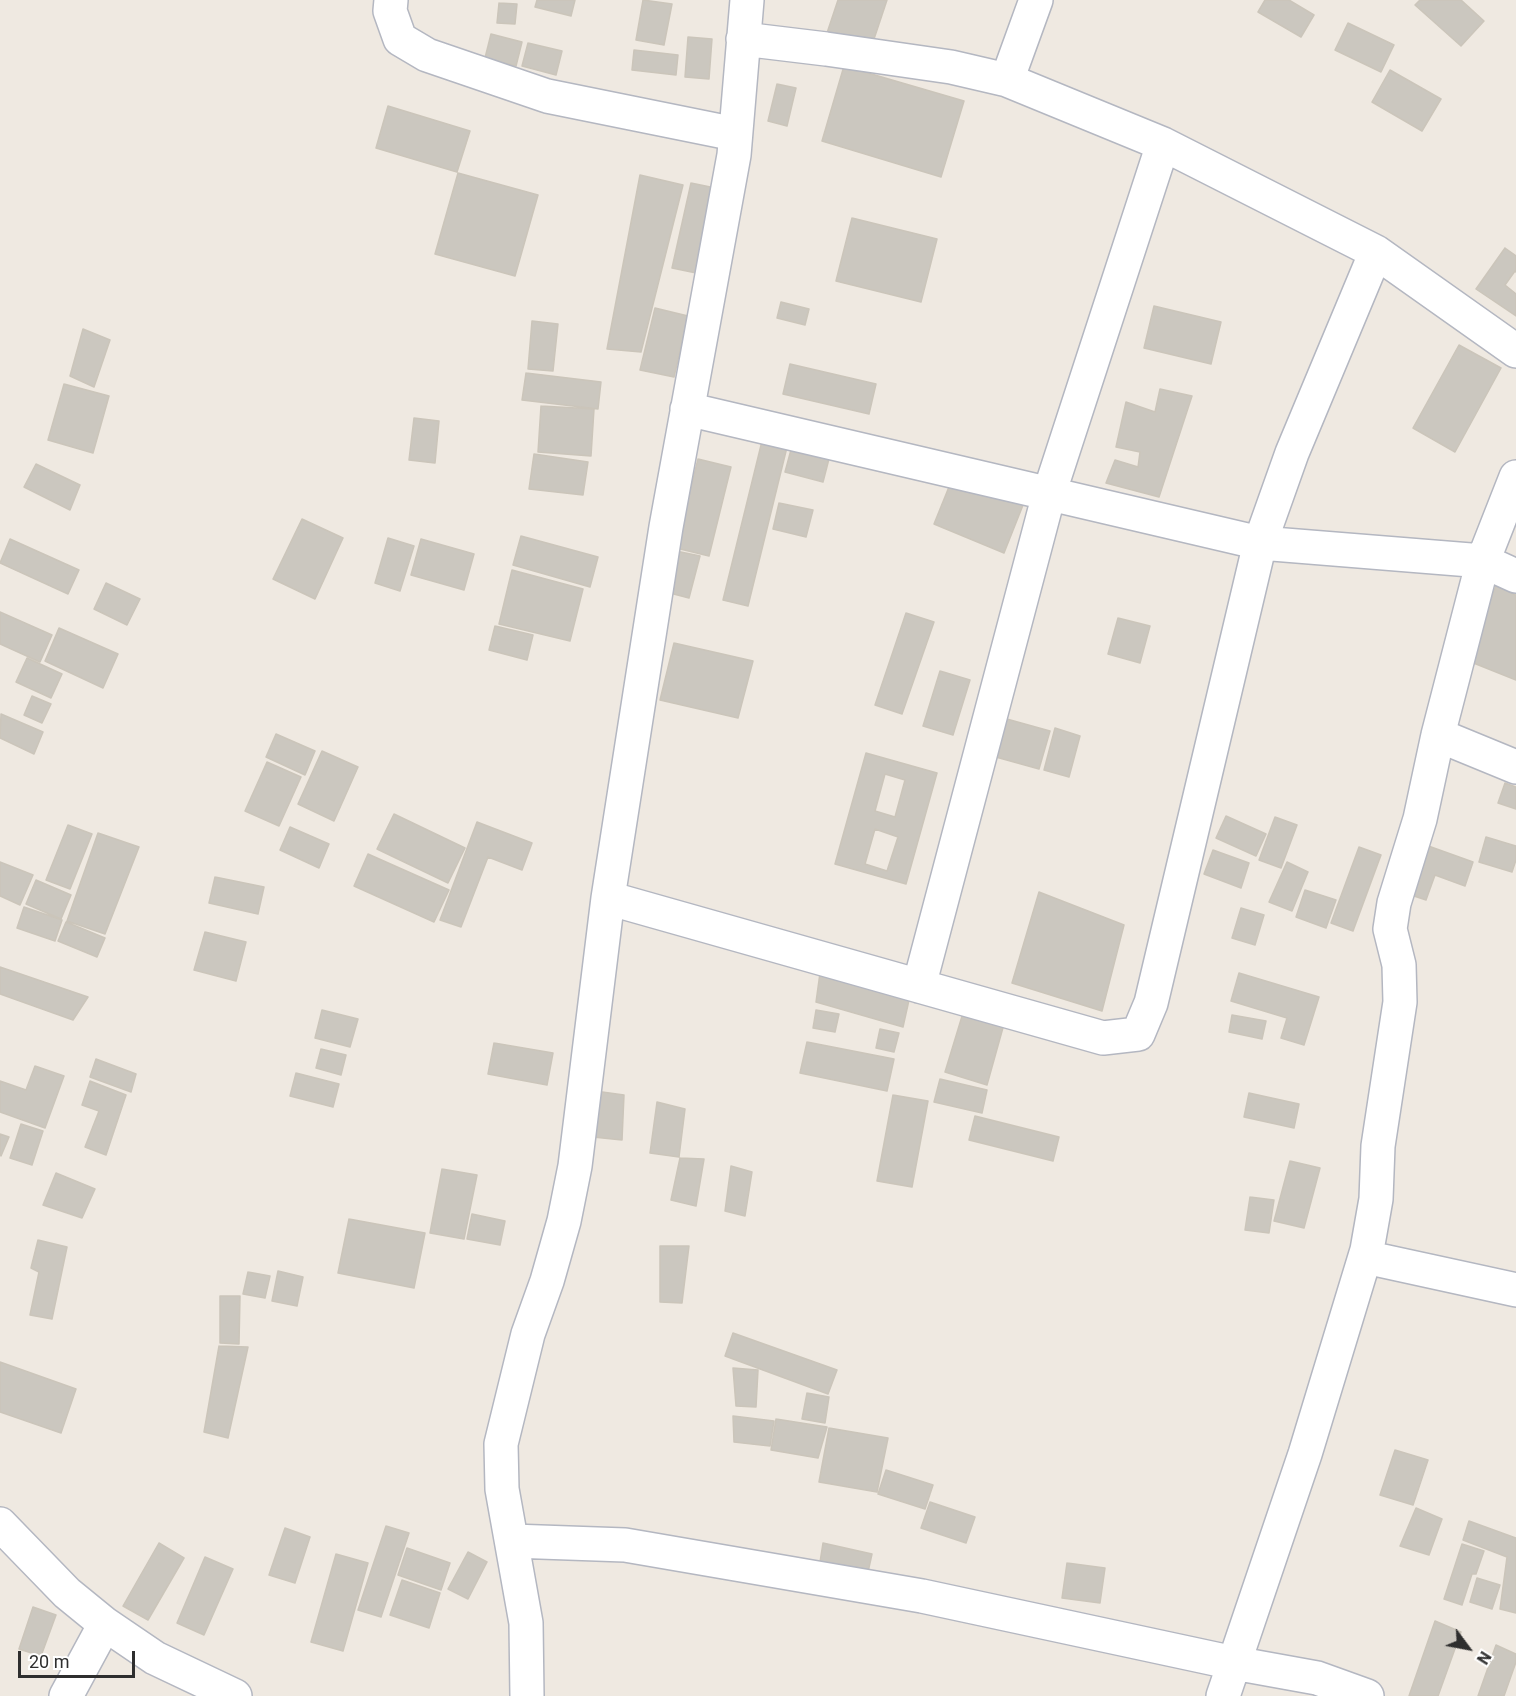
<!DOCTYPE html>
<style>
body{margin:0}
#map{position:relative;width:1516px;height:1696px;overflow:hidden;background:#efe9e1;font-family:Roboto,sans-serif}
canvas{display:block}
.north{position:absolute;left:1438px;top:1618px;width:60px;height:60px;-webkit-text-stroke:4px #fff;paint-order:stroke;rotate:122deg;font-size:16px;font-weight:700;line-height:24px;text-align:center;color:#2e2e2e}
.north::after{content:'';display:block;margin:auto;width:21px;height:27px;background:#2e2e2e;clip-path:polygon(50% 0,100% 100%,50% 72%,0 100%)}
.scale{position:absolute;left:18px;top:1651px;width:117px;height:27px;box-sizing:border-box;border:3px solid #2e2e2e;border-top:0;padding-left:8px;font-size:18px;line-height:21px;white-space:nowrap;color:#2e2e2e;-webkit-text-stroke:4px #fff;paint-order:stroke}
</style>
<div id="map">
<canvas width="1516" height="1696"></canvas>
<div class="north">N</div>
<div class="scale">20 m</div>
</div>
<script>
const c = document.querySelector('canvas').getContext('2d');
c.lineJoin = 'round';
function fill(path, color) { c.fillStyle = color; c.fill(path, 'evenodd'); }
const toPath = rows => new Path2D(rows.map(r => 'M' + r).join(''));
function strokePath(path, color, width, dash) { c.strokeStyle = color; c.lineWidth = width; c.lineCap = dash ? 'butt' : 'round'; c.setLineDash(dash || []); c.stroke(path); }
const building = toPath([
 [537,0,575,0,571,16,535,7,537,0],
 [643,0,672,4,664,45,636,40,643,0],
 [838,0,887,0,871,48,826,36,838,0],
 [1265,0,1289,0,1314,15,1301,37,1258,12,1265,0],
 [1420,0,1461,0,1484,21,1461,46,1415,5,1420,0],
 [499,3,517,4,515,24,497,23,499,3],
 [1348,23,1394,45,1381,72,1335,50,1348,23],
 [491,34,522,42,516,66,485,58,491,34],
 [688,37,712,39,709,79,685,77,688,37],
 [528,43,562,51,556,75,522,66,528,43],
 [634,50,678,55,676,75,632,70,634,50],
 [844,66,964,101,941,177,822,141,844,66],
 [1390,70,1441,99,1422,131,1372,102,1390,70],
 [777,84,796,88,787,126,768,121,777,84],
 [388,106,470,131,457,172,376,148,388,106],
 [458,173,538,195,515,276,435,254,458,173],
 [640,175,683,185,641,352,607,349,640,175],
 [691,183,720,189,701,274,672,268,691,183],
 [852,218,937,239,921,302,836,281,852,218],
 [1505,248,1516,256,1516,272,1515,271,1505,285,1516,294,1516,316,1476,289,1505,248],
 [781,302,809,309,805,325,777,318,781,302],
 [1154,306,1221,322,1211,364,1144,348,1154,306],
 [655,308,688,316,674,377,640,370,655,308],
 [532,321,558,324,553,371,528,369,532,321],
 [83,329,110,340,94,387,70,376,83,329],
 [1459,345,1501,368,1455,452,1413,428,1459,345],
 [790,364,876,384,869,414,783,394,790,364],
 [526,373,601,382,598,409,522,400,526,373],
 [64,384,109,396,93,453,48,440,64,384],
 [1160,389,1192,396,1159,497,1106,483,1115,460,1138,467,1140,452,1116,447,1126,402,1155,412,1160,389],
 [541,406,594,409,591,456,538,452,541,406],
 [414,418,439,421,435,463,409,460,414,418],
 [763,437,788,443,748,606,723,600,763,437],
 [792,446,830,455,823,482,785,472,792,446],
 [534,454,588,462,583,495,529,489,534,454],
 [698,459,731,467,709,556,676,548,698,459],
 [36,464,80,485,70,510,24,487,36,464],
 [955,472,1025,500,1004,553,934,524,955,472],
 [779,503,813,510,806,537,773,529,779,503],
 [302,519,343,538,315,599,273,579,302,519],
 [521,536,598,557,590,587,513,565,521,536],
 [388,538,414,546,400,591,375,583,388,538],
 [10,539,79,570,68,594,0,563,10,539],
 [421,539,474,554,464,590,411,575,421,539],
 [676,551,700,556,689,598,666,592,676,551],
 [512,570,583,589,570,641,499,624,512,570],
 [106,583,140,599,127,625,94,609,106,583],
 [1496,586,1516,595,1516,680,1466,660,1496,586],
 [0,612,52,635,40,662,0,644,0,612],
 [906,613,934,622,902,714,875,705,906,613],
 [1118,618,1150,626,1140,663,1108,654,1118,618],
 [495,626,533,635,527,660,489,650,495,626],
 [59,628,118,654,103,688,45,661,59,628],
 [674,643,753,661,738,718,660,700,674,643],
 [27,658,62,674,51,698,16,682,27,658],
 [940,671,970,680,953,735,923,726,940,671],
 [32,696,51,704,42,723,24,715,32,696],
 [1,714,43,732,34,754,0,738,1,714],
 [996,716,1050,731,1039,769,985,754,996,716],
 [1055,728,1080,736,1069,777,1044,770,1055,728],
 [276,734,315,751,305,775,266,757,276,734],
 [322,751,358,767,334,821,298,804,322,751],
 [866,753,937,773,906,884,835,864,866,753],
 [885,774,905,780,895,817,875,811,885,774],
 [875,829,898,837,887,871,865,864,875,829],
 [267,762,301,777,279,826,245,811,267,762],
 [1505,783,1516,787,1516,809,1498,803,1505,783],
 [394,814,465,848,448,883,377,849,394,814],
 [1226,816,1266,834,1256,856,1216,838,1226,816],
 [1275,817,1297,825,1281,868,1259,860,1275,817],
 [477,822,532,843,522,870,488,857,461,927,440,920,477,822],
 [68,825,92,834,70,889,46,880,68,825],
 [290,827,329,844,319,868,280,850,290,827],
 [98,833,139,847,105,934,67,921,98,833],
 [1486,837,1516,846,1516,860,1512,872,1479,862,1486,837],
 [1420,843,1473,862,1465,886,1435,875,1426,900,1402,892,1420,843],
 [1359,847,1381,855,1353,931,1331,923,1359,847],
 [1213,850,1249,863,1241,888,1204,874,1213,850],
 [368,854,449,890,434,922,354,886,368,854],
 [0,862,33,875,20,905,0,896,0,862],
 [1287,862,1308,872,1292,911,1269,902,1287,862],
 [215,877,264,887,258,914,209,903,215,877],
 [36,880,71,895,61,919,26,904,36,880],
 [1305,890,1336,900,1326,928,1296,917,1305,890],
 [1039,892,1124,925,1102,1011,1012,983,1039,892],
 [24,907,62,920,55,941,17,928,24,907],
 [1241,908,1264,915,1255,945,1232,938,1241,908],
 [66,922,105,938,97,957,58,941,66,922],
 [205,932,246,942,236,981,194,970,205,932],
 [0,967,88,997,73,1020,0,994,0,967],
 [820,973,909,1000,903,1027,816,1002,820,973],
 [1239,973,1319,997,1304,1045,1281,1038,1287,1018,1231,1001,1239,973],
 [322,1010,358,1019,350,1047,315,1038,322,1010],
 [816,1010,839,1014,835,1032,813,1028,816,1010],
 [963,1013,1004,1024,987,1085,945,1072,963,1013],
 [1232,1015,1266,1021,1262,1039,1229,1032,1232,1015],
 [880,1029,899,1033,894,1052,876,1048,880,1029],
 [807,1042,894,1059,887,1091,800,1073,807,1042],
 [494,1043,553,1053,547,1085,488,1074,494,1043],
 [321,1049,346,1055,341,1075,316,1068,321,1049],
 [96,1059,136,1074,131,1092,90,1077,96,1059],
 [35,1066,64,1076,45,1128,0,1112,0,1081,26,1090,35,1066],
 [296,1073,339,1084,333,1107,290,1096,296,1073],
 [940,1079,987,1090,982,1113,934,1102,940,1079],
 [90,1081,126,1095,106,1155,85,1147,99,1111,82,1105,90,1081],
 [595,1091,624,1095,622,1140,593,1137,595,1091],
 [1249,1093,1299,1104,1294,1128,1244,1117,1249,1093],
 [893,1095,928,1101,912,1187,877,1181,893,1095],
 [657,1102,685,1109,679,1157,650,1153,657,1102],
 [975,1116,1059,1137,1053,1161,969,1140,975,1116],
 [21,1124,43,1131,32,1165,10,1158,21,1124],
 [0,1134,9,1137,1,1156,0,1155,0,1134],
 [680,1158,704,1159,696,1206,671,1200,680,1158],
 [1290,1161,1320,1168,1304,1228,1274,1221,1290,1161],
 [731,1166,752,1172,745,1216,725,1211,731,1166],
 [442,1169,477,1175,464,1239,430,1233,442,1169],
 [56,1173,95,1189,82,1218,43,1205,56,1173],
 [1250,1197,1274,1200,1269,1233,1245,1230,1250,1197],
 [472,1214,505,1221,500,1245,467,1239,472,1214],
 [349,1219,425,1233,414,1288,338,1273,349,1219],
 [38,1240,67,1247,52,1319,30,1315,39,1272,31,1268,38,1240],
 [660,1246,689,1246,682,1303,660,1302,660,1246],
 [278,1271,303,1277,297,1306,272,1301,278,1271],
 [248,1272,270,1276,265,1298,243,1294,248,1272],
 [220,1296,240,1296,239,1344,220,1343,220,1296],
 [733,1333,837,1370,828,1394,725,1356,733,1333],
 [219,1346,248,1347,228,1438,204,1432,219,1346],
 [0,1362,76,1389,61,1433,0,1412,0,1362],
 [733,1368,758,1370,756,1407,736,1406,733,1368],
 [807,1393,829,1397,825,1423,802,1419,807,1393],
 [733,1416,774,1421,770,1446,734,1442,733,1416],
 [776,1419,827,1427,818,1458,771,1450,776,1419],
 [829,1428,888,1438,877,1492,819,1482,829,1428],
 [1395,1450,1428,1460,1413,1505,1380,1495,1395,1450],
 [886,1470,933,1485,925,1509,878,1494,886,1470],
 [930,1502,975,1517,966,1543,921,1528,930,1502],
 [1416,1508,1442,1519,1429,1555,1400,1546,1416,1508],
 [1469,1521,1516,1538,1516,1613,1500,1609,1507,1557,1463,1540,1469,1521],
 [386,1526,409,1533,381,1617,358,1610,386,1526],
 [285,1528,310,1537,295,1583,269,1575,285,1528],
 [159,1543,184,1558,148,1620,123,1606,159,1543],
 [823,1543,872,1554,868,1572,820,1562,823,1543],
 [1462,1544,1484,1551,1476,1574,1472,1574,1462,1605,1444,1599,1462,1544],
 [407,1548,450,1563,441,1590,398,1575,407,1548],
 [468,1552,487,1562,468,1599,448,1589,468,1552],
 [336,1554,368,1563,343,1651,311,1642,336,1554],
 [205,1557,233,1569,204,1635,177,1623,205,1557],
 [1067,1563,1105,1568,1100,1603,1062,1598,1067,1563],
 [1477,1578,1500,1585,1492,1609,1470,1602,1477,1578],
 [402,1580,440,1593,429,1628,390,1615,402,1580],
 [33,1607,56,1615,41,1656,19,1649,33,1607],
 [1435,1621,1461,1632,1438,1696,1409,1696,1435,1621],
 [1496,1645,1516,1654,1516,1662,1504,1696,1478,1696,1496,1645]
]);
fill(building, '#cbc7bf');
strokePath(building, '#cbc5ba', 1.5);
const minor = toPath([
 [391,0,390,11,400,39,427,55,547,96,735,134],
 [743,39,826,49,951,67,1007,80,1163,144,1376,252,1516,351],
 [1007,80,1036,0],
 [1376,252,1292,453,1260,543,1483,561,1516,576],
 [1438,735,1516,767],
 [608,898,1103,1038,1138,1034,1151,1003,1260,543,687,409],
 [919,986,1049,494,1163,144],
 [1365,1257,1516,1290],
 [0,1524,67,1593,105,1624,155,1658,235,1696],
 [512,1541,625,1545,922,1596,1234,1663,1317,1678,1367,1696],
 [66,1696,105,1624],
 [527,1696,526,1623,502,1489,501,1444,528,1334,547,1281,564,1221,575,1166,608,898,666,527,734,155,747,0],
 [1223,1696,1305,1454,1367,1250,1376,1199,1378,1146,1400,1002,1399,965,1390,929,1394,903,1420,819,1438,735,1483,561,1516,477]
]);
strokePath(minor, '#b4b7c1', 36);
strokePath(minor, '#fff', 33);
</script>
